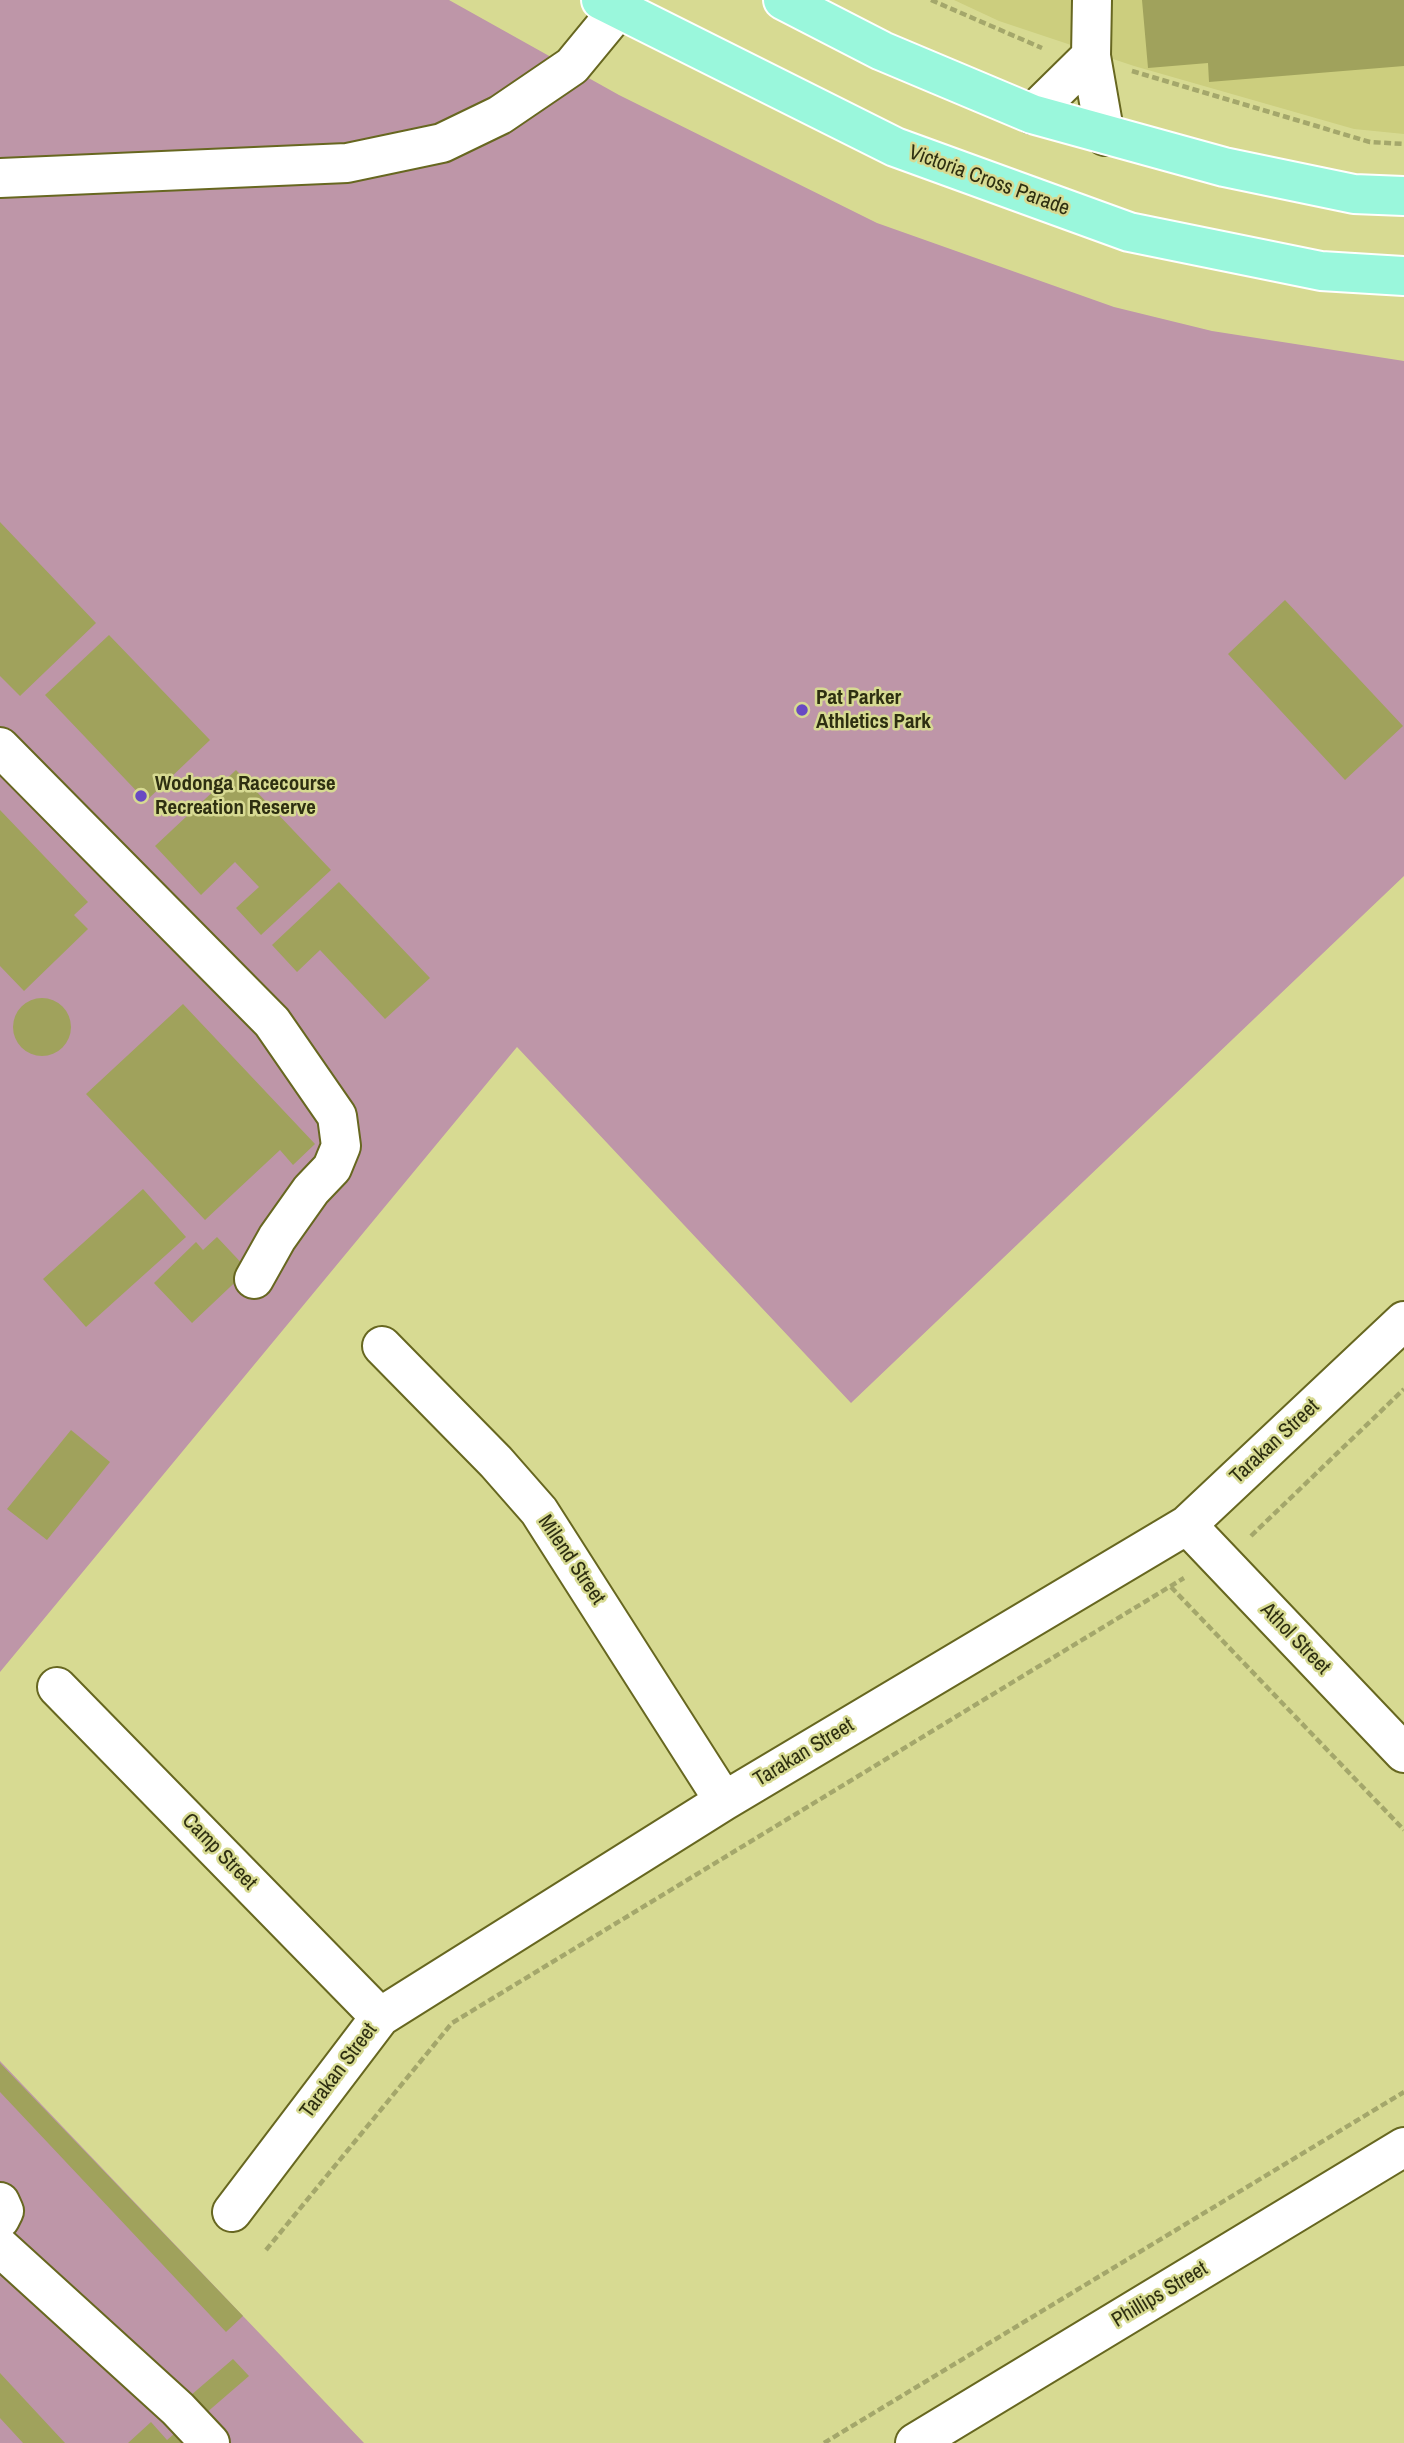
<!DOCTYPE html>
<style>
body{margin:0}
canvas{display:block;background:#d7da92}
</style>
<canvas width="1404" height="2443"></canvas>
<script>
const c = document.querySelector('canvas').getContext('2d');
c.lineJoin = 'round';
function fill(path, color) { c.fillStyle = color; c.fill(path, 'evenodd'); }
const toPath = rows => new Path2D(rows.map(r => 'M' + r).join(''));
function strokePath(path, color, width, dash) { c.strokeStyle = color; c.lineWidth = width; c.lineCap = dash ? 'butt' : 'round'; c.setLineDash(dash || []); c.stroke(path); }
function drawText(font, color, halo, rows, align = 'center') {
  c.font = font + ' "Archivo Narrow",sans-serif'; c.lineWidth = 5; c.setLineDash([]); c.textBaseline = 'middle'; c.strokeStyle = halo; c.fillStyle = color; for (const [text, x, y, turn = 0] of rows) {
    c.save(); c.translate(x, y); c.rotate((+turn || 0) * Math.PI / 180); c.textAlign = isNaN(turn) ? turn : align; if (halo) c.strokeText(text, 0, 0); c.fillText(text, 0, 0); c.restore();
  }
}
fill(toPath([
 [954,0,1404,0,1404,134,1354,129,1134,66,999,21]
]), '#ccce7e');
fill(toPath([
 [0,0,449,0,619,95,877,223,1114,307,1212,331,1404,361,1404,876,851,1403,517,1047,0,1672],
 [0,2061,364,2443,0,2443]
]), '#be96a8');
fill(toPath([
 [1142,0,1404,0,1404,66,1209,82,1208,63,1148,68],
 [0,522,96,623,20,696,0,676],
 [1285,600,1403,726,1345,780,1228,654],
 [109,635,210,740,146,801,45,695],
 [236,770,331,870,261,935,236,908,259,887,235,862,201,895,155,846],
 [0,810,88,902,74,915,88,929,24,991,0,966],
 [339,882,430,978,385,1019,320,950,297,972,272,945],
 '13 1027a29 29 0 1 1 58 0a29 29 0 1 1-58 0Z',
 [183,1004,315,1144,293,1165,280,1150,205,1220,86,1094],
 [143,1189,186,1237,86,1327,43,1279],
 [217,1237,248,1270,192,1323,154,1283,196,1242,203,1250],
 [71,1430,110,1462,47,1540,7,1509],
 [0,2063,243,2316,226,2332,0,2092],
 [233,2359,249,2376,198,2420,183,2402],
 [0,2373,65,2443,23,2443,0,2418],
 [151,2422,167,2440,174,2434,183,2443,128,2443]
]), '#a0a25c');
const minor = toPath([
 [1092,0,1091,56,1105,136],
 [1032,114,1091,56],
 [0,178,347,163,442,143,500,115,572,66,619,9],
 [0,747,272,1022,337,1116,341,1146,332,1168,311,1190,277,1238,254,1279],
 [382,1346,496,1462,539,1511,724,1801],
 [1187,1525,1404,1753],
 [57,1687,380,2017],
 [0,2202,4,2211,0,2219],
 [232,2212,380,2017,724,1801,1187,1525,1404,1321],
 [0,2247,178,2409,210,2443],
 [915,2443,1404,2147]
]);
const major = toPath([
 [601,0,895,147,1129,232,1321,271,1404,276],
 [783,0,882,51,1032,114,1224,167,1354,194,1404,196]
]);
strokePath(minor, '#676720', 42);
strokePath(major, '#fff', 42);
strokePath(toPath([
 [931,0,1042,48],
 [1132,71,1370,142,1404,144],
 [1251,1536,1404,1389],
 [1171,1587,1404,1830],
 [266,2250,452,2023,1184,1578],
 [824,2443,1404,2092]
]), '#a4a76b', 4.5, [7, 3.5]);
strokePath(minor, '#fff', 38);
strokePath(major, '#9af7dc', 38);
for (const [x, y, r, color] of [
 [802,710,7,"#684ac3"],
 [141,796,7,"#684ac3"]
]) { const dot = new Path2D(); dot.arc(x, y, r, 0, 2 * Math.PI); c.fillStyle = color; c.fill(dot); strokePath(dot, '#d7da92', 2.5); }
drawText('21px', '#2e2f11', '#d7da92', [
 ["Victoria Cross Parade",989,181,20],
 ["Tarakan Street",1275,1442,-43],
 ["Milend Street",571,1560,56],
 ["Athol Street",1295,1639,46],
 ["Tarakan Street",804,1753,-31],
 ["Camp Street",219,1852,46],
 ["Tarakan Street",339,2071,-53],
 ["Phillips Street",1160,2295,-31]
]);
drawText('bold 21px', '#2e2f11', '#d7da92', [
 ["Pat Parker",816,698],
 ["Athletics Park",816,722],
 ["Wodonga Racecourse",155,784],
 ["Recreation Reserve",155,808]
], 'left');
</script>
